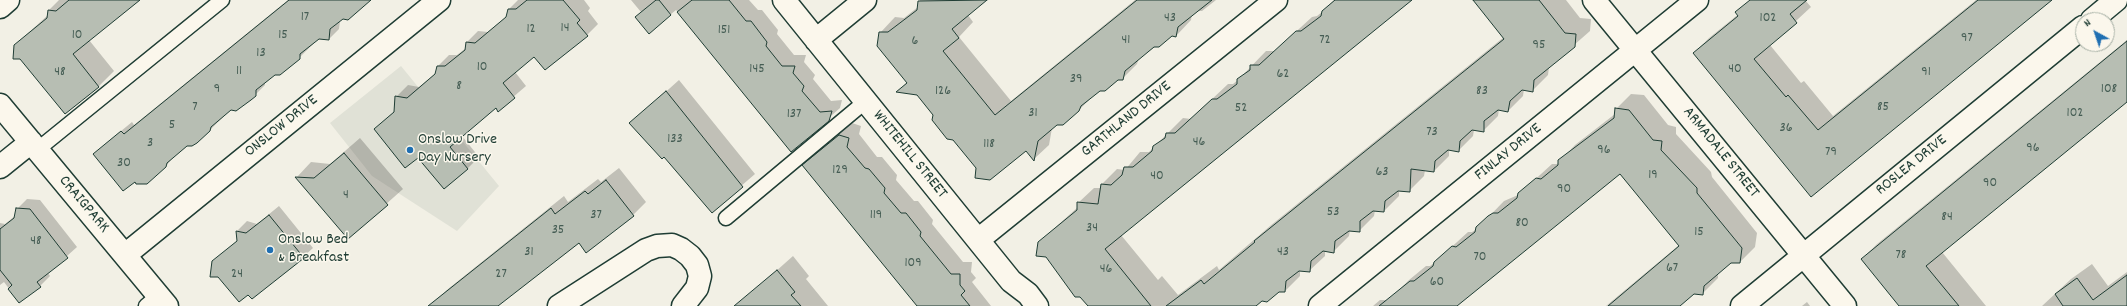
<!DOCTYPE html>
<style>
body{margin:0}
#map{position:relative;width:2127px;height:306px;overflow:hidden;background:#f2f0e5;font-family:Dekko,sans-serif}
canvas{display:block}
.north{position:absolute;left:2075px;top:12px;width:40px;height:40px;box-sizing:border-box;background:#fbf7ec;border:1px solid #a3ada2;border-radius:50%;rotate:320deg;font-size:11px;font-weight:700;line-height:16px;text-align:center;color:#1f3d34}
.north::after{content:'';display:block;margin:auto;width:14px;height:18px;background:#1f6fb2;clip-path:polygon(50% 0,100% 100%,50% 72%,0 100%)}
</style>
<div id="map">
<canvas width="2127" height="306"></canvas>
<div class="north">N</div>
</div>
<script>
const c = document.querySelector('canvas').getContext('2d');
c.lineJoin = 'round';
function fill(path, color) { c.fillStyle = color; c.fill(path, 'evenodd'); }
const toPath = rows => new Path2D(rows.map(r => 'M' + r).join(''));
function strokePath(path, color, width, dash) { c.strokeStyle = color; c.lineWidth = width; c.lineCap = dash ? 'butt' : 'round'; c.setLineDash(dash || []); c.stroke(path); }
function drawText(font, color, halo, rows, align = 'center') {
  c.font = font + ' Dekko,sans-serif'; c.lineWidth = 3; c.setLineDash([]); c.textBaseline = 'middle'; c.strokeStyle = halo; c.fillStyle = color; for (const [text, x, y, turn = 0] of rows) {
    c.save(); c.translate(x, y); c.rotate((+turn || 0) * Math.PI / 180); c.textAlign = isNaN(turn) ? turn : align; if (halo) c.strokeText(text, 0, 0); c.fillText(text, 0, 0); c.restore();
  }
}
fill(toPath([
 [401,66,499,186,457,231,372,176,330,123]
]), '#e0e1d6');
fill(toPath([
 [59,0,139,0,89,40,114,71,99,86,65,113,15,45,48,15,49,10],
 [288,0,369,0,340,21,339,29,329,39,319,38,299,58,265,81,265,85,255,95,231,109,210,130,176,154,165,167,104,145,132,122,134,125],
 [518,0,584,0,590,8,588,11,598,24,587,35,534,55,515,72,526,86,498,110,496,107,462,136,479,157,467,169,418,156,375,129,395,111,396,97,408,85,419,87,437,72,438,66,449,55,457,55,466,48,467,42,478,31,488,32,508,15,509,9],
 [631,0,749,0,758,10,762,10,778,30,777,34,794,55,806,55,804,62,815,75,813,79,831,101,842,100,840,108,791,151,676,10,649,32,641,12],
 [920,0,986,0,968,15,973,22,959,37,1011,101,1135,0,1216,0,1202,11,1197,11,1192,14,1191,20,1176,36,1172,35,1139,58,1137,64,1122,79,1118,79,1099,90,1079,110,1052,128,1049,145,1034,159,1026,149,977,167,918,95,898,91,907,82,880,33,895,17,904,18,918,7],
 [1334,0,1411,0,1121,235,1158,280,1162,276,1178,295,1217,266,1219,270,1270,226,1504,37,1474,0,1566,0,1580,18,1591,19,1590,31,1549,67,1548,75,1533,90,1524,89,1523,96,1508,111,1499,109,1498,116,1483,131,1474,130,1473,136,1458,151,1449,150,1449,156,1434,171,1425,170,1424,176,1409,191,1399,190,1399,196,1384,211,1375,210,1374,216,1359,231,1350,230,1349,236,1334,251,1325,250,1325,256,1309,271,1300,270,1300,276,1285,291,1278,291,1261,300,1256,306,1089,306,1039,242,1078,207,1078,203,1094,188,1101,188,1102,184,1117,169,1125,170,1140,152,1149,152,1183,118,1191,119,1228,84,1233,84,1238,80,1266,51,1275,51,1312,17,1317,16,1322,12],
 [1756,0,1805,0,1811,7,1770,45,1801,83,1804,81,1833,116,1976,0,2051,0,1811,196,1694,53,1709,38],
 [2127,40,2127,101,1942,252,1986,306,1901,306,1862,259,1877,244],
 [679,80,755,174,712,211,665,156,631,123],
 [1631,94,1644,95,1668,125,1676,127,1676,134,1711,172,1712,177,1757,233,1755,247,1740,262,1731,262,1718,273,1718,278,1702,294,1694,293,1679,306,1606,306,1679,245,1620,173,1456,306,1373,306,1380,300,1389,300,1409,280,1426,266,1430,266,1434,263,1468,232,1472,232,1477,229,1504,201,1518,195,1552,164,1557,164,1559,162,1575,145,1615,114,1616,109],
 [852,123,861,126,859,134,877,157,882,157,897,175,896,180,914,201,918,201,933,220,932,224,963,262,972,262,971,272,976,278,972,282,991,306,919,306,804,165],
 [360,138,403,189,348,238,297,177,311,162,330,164],
 [619,168,646,202,633,215,586,252,579,242,497,306,439,306,435,301,448,289,564,196,568,202,598,179,601,182],
 [27,199,40,200,77,247,48,273,50,276,40,286,19,302,4,282,0,285,0,223,5,224,15,216,17,209],
 [279,206,313,248,303,257,213,261,238,240,237,231,247,221,257,224],
 [793,256,809,276,806,279,828,306,756,306,748,296],
 [2092,264,2108,286,2127,272,2127,306,2042,306,2071,279],
 [1807,302,1810,306,1802,306]
]), '#0003');
const building = toPath([
 [69,0,140,0,73,54,99,87,65,114,20,59,13,59,14,45,47,18,48,10,56,11,69,0],
 [289,0,371,0,348,20,343,19,330,29,329,40,319,39,300,54,300,59,280,75,275,75,256,90,256,96,251,100,236,111,231,110,211,127,210,131,197,143,192,146,187,146,167,163,166,167,147,184,136,184,135,182,123,191,93,154,121,131,124,134,289,0],
 [527,0,563,0,580,20,577,23,588,36,545,70,534,57,503,83,515,98,498,112,496,108,450,147,468,169,444,189,418,158,405,168,374,129,394,112,395,96,407,98,435,74,437,66,445,66,465,50,466,42,475,43,506,17,508,9,516,9,527,0],
 [656,0,659,0,671,15,649,34,635,17,656,0],
 [692,0,729,0,746,21,751,21,767,42,766,46,782,66,795,66,793,73,804,86,802,91,820,112,832,111,829,121,791,152,677,12,692,0],
 [987,0,952,29,959,38,943,51,995,115,1137,0,1212,0,1178,27,1176,37,1172,36,1159,47,1154,47,1125,71,1123,80,1118,80,1105,91,1100,91,1081,106,1079,111,1063,125,1057,125,1038,141,1034,161,1026,151,990,180,975,178,976,168,953,140,947,139,932,120,933,115,917,95,896,92,907,83,877,46,879,32,888,32,917,10,918,1,987,0],
 [1335,0,1412,0,1105,249,1151,306,1088,306,1080,297,1075,297,1046,257,1036,256,1038,242,1077,210,1077,202,1098,204,1101,184,1111,185,1122,175,1124,167,1133,167,1152,151,1153,146,1165,138,1166,133,1175,133,1212,99,1217,99,1237,84,1237,79,1250,70,1250,65,1259,65,1296,31,1301,31,1321,16,1322,11,1335,0],
 [1473,0,1539,0,1565,33,1576,34,1575,47,1534,80,1533,92,1522,90,1510,101,1508,112,1498,110,1484,121,1484,132,1472,130,1460,141,1459,152,1448,150,1435,161,1434,172,1411,169,1410,192,1398,191,1385,201,1384,212,1373,211,1360,221,1360,232,1349,231,1335,241,1334,253,1323,251,1311,261,1310,272,1299,271,1286,281,1285,292,1279,292,1267,302,1262,301,1256,306,1166,306,1201,280,1204,284,1255,242,1254,241,1504,39,1473,0],
 [1750,0,1807,0,1790,14,1797,23,1754,59,1786,97,1788,95,1818,130,1978,0,2052,0,1811,197,1693,53,1738,16,1735,12,1750,0],
 [2127,41,2127,102,1926,266,1959,306,1899,306,1861,259,2127,41],
 [666,91,743,187,712,213,664,157,662,159,629,123,666,91],
 [1615,108,1629,110,1653,140,1662,141,1661,150,1697,188,1697,193,1742,248,1740,263,1731,263,1704,286,1703,295,1694,294,1680,306,1608,306,1679,246,1620,174,1457,306,1379,306,1405,285,1410,281,1414,281,1433,266,1434,262,1452,246,1456,247,1475,232,1476,227,1488,216,1493,213,1498,213,1517,198,1518,193,1536,178,1541,179,1558,165,1558,160,1614,118,1615,108],
 [839,135,849,138,847,147,865,168,869,169,885,188,884,193,901,213,906,213,921,232,920,236,951,274,960,274,960,285,965,291,961,295,970,306,917,306,802,165,839,135],
 [344,153,388,205,348,239,295,177,314,178,344,153],
 [606,180,634,216,586,253,579,243,498,306,428,306,551,208,555,214,585,191,588,194,606,180],
 [16,208,30,209,68,258,37,282,41,287,19,303,8,289,12,285,0,270,0,229,14,218,16,208],
 [269,215,304,258,252,299,248,295,239,302,218,277,210,277,212,261,237,241,236,231,246,233,269,215],
 [777,270,795,292,791,295,801,306,734,306,777,270],
 [2127,275,2127,306,2063,306,2055,294,2077,278,2093,300,2127,275]
]);
fill(building, '#b7beb3');
strokePath(building, '#1f3d34', 1);
const service = toPath([
 [37,150,222,0],
 [726,218,866,101],
 [146,306,158,296]
]);
const minor = toPath([
 [784,0,1011,281,1028,294,1037,306],
 [1594,0,1845,306],
 [0,7,8,0],
 [2092,20,2116,0],
 [816,40,865,0],
 [0,105,167,306],
 [0,167,31,142],
 [978,240,1276,0],
 [125,255,439,0],
 [559,306,646,250,657,246,672,245,681,249,690,256,697,265,700,276,697,288,683,306],
 [1320,306,1697,0],
 [1742,306,2083,27]
]);
strokePath(service, '#1f3d34', 17);
strokePath(minor, '#1f3d34', 25);
strokePath(service, '#fbf7ec', 14);
strokePath(minor, '#fbf7ec', 22);
for (const [x, y, r, color] of [
 [410,150,4,"#1f6fb2"],
 [270,250,4,"#1f6fb2"]
]) { const dot = new Path2D(); dot.arc(x, y, r, 0, 2 * Math.PI); c.fillStyle = color; c.fill(dot); strokePath(dot, '#fbf7ec', 1.5); }
drawText('14px', '#455d54', null, [
 ["17",305,18],
 ["43",1170,19],
 ["102",1768,19],
 ["14",565,29],
 ["12",531,30],
 ["151",724,31],
 ["10",77,36],
 ["15",283,36],
 ["97",1967,39],
 ["41",1126,41],
 ["72",1325,41],
 ["6",915,42],
 ["95",1539,46],
 ["13",261,54],
 ["10",482,68],
 ["145",757,70],
 ["40",1735,70],
 ["11",239,72],
 ["48",60,73],
 ["91",1926,73],
 ["62",1283,75],
 ["39",1076,80],
 ["8",459,87],
 ["9",217,90],
 ["108",2109,90],
 ["126",943,92],
 ["83",1482,92],
 ["7",195,108],
 ["85",1883,108],
 ["52",1241,109],
 ["31",1033,114],
 ["102",2075,114],
 ["137",794,115],
 ["5",172,126],
 ["36",1786,129],
 ["73",1432,133],
 ["133",675,140],
 ["46",1199,143],
 ["3",150,144],
 ["118",989,145],
 ["96",2033,149],
 ["96",1604,151],
 ["79",1831,153],
 ["30",124,164],
 ["129",840,171],
 ["63",1382,173],
 ["19",1653,176],
 ["40",1157,177],
 ["90",1990,184],
 ["90",1564,190],
 ["4",346,196],
 ["53",1333,213],
 ["37",596,216],
 ["119",876,216],
 ["84",1947,218],
 ["80",1522,224],
 ["34",1092,229],
 ["35",558,231],
 ["15",1699,233],
 ["48",36,242],
 ["31",529,253],
 ["43",1283,253],
 ["78",1901,256],
 ["70",1480,258],
 ["109",913,264],
 ["67",1672,269],
 ["46",1106,270],
 ["24",237,275],
 ["27",501,275],
 ["60",1437,283]
]);
drawText('16px', '#1f3d34', '#fbf7ec', [
 ["GARTHLAND DRIVE",1127,120,-39],
 ["ONSLOW DRIVE",282,127,-39],
 ["FINLAY DRIVE",1509,153,-39],
 ["ARMADALE STREET",1720,153,51],
 ["WHITEHILL STREET",909,155,51],
 ["ROSLEA DRIVE",1912,166,-39],
 ["CRAIGPARK",83,205,50]
]);
drawText('16px', '#1f3d34', '#fbf7ec', [
 ["Onslow Drive",418,141],
 ["Day Nursery",418,159],
 ["Onslow Bed",278,241],
 ["& Breakfast",278,259]
], 'left');
</script>
